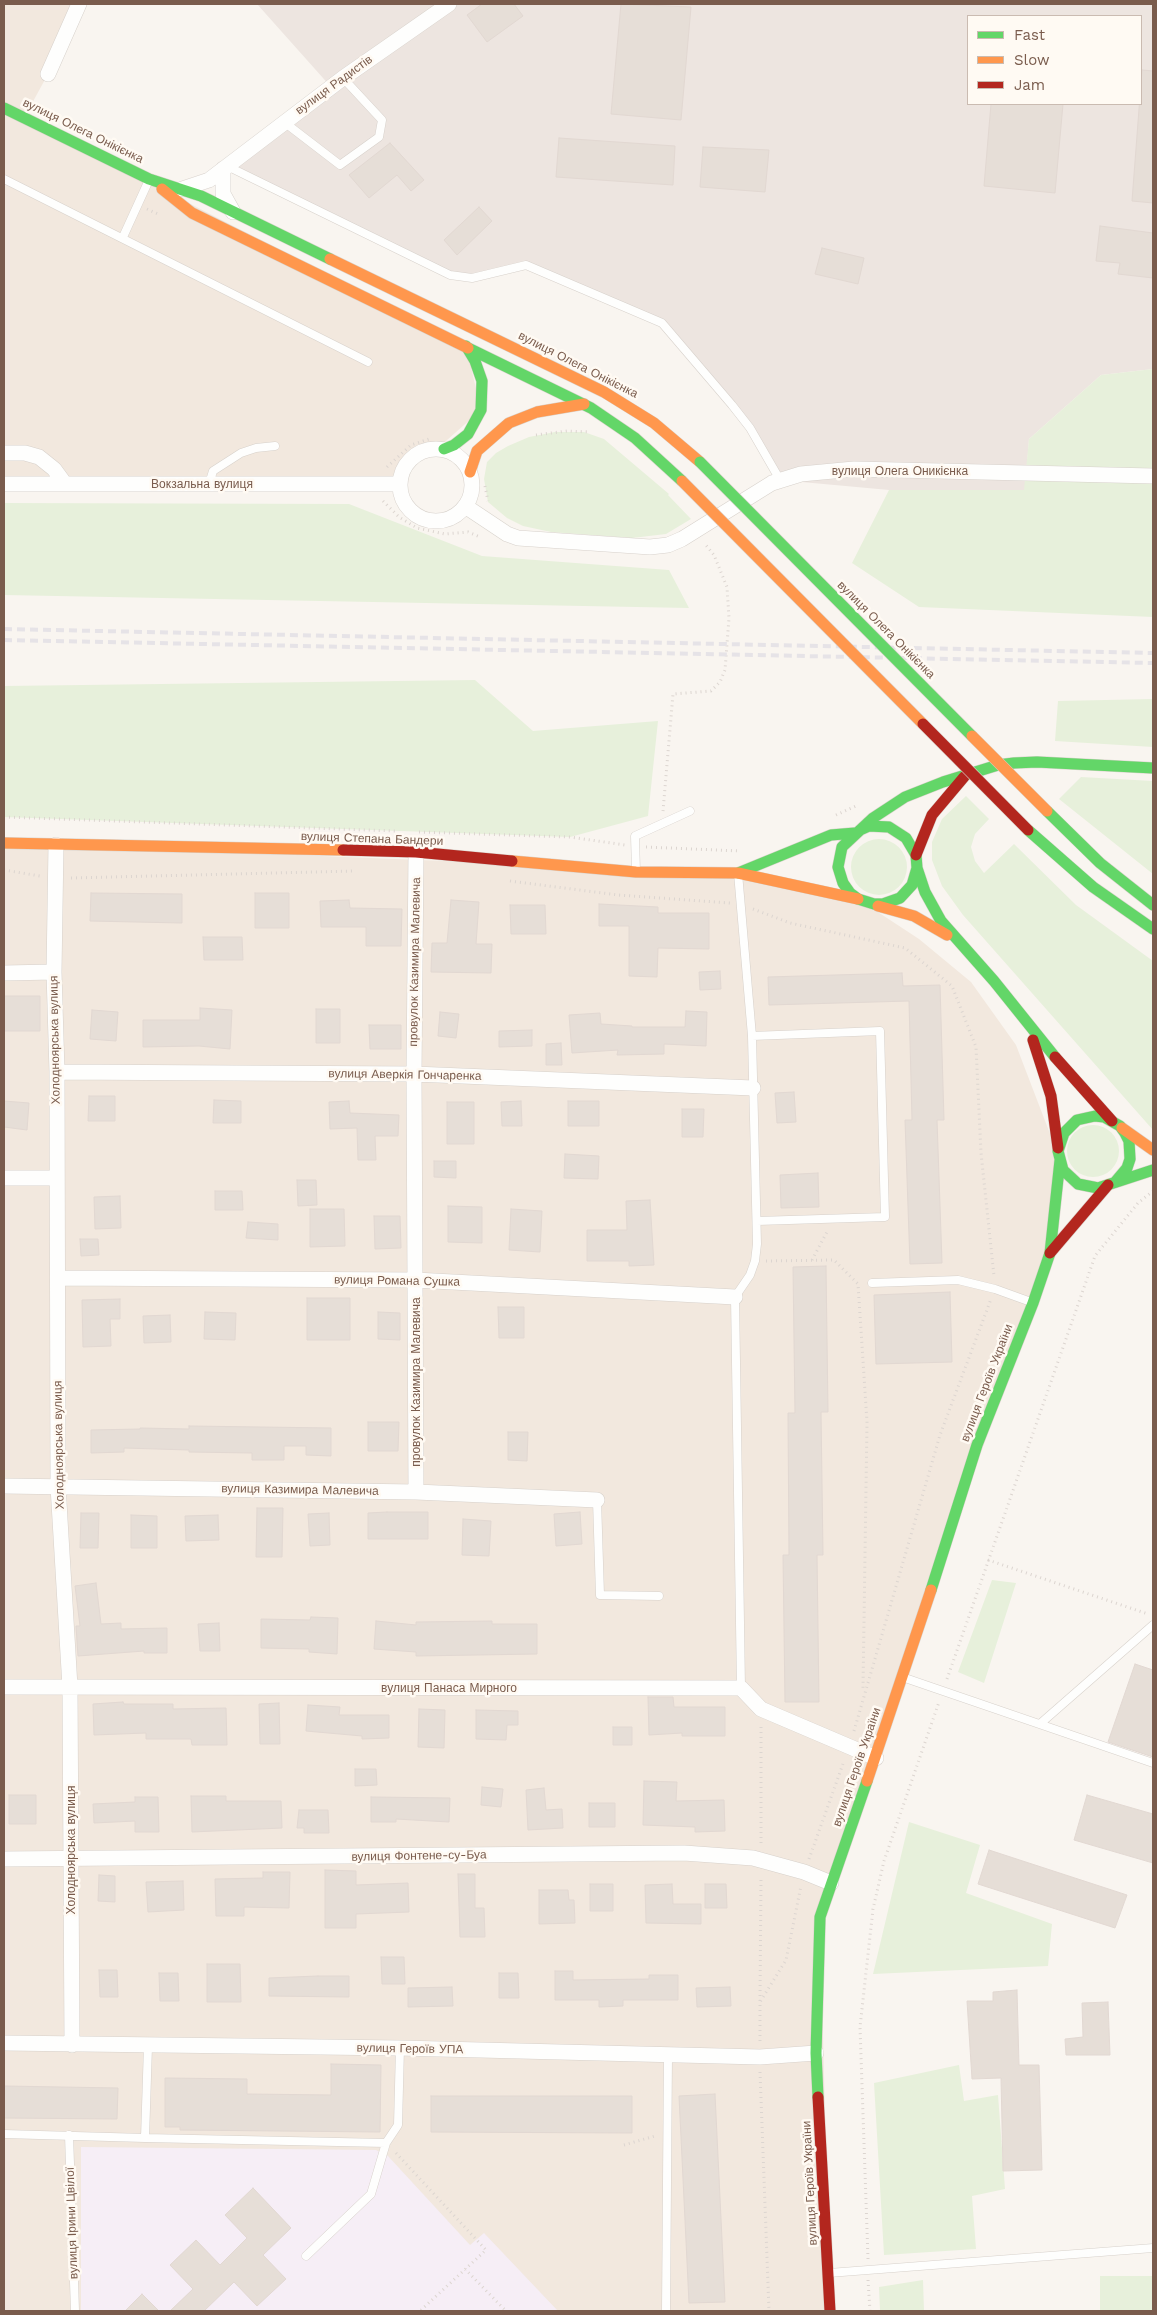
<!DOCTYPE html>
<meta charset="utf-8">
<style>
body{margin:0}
#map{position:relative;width:1157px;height:2315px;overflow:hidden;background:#f9f5f0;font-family:"Work Sans",sans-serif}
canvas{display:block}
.frame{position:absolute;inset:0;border:5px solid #7a5c4d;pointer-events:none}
.legend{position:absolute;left:967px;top:15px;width:175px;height:90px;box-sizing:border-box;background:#fffaf3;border:1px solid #cabbb1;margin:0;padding:6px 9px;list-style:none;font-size:15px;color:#7a5c4d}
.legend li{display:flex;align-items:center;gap:10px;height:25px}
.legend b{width:25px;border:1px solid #cabbb1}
</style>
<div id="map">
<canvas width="1157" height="2315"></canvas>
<div class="frame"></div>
<ul class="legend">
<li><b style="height:6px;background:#63d668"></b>Fast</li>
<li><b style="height:6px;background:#ff974d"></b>Slow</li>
<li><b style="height:6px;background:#b3261e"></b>Jam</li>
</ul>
</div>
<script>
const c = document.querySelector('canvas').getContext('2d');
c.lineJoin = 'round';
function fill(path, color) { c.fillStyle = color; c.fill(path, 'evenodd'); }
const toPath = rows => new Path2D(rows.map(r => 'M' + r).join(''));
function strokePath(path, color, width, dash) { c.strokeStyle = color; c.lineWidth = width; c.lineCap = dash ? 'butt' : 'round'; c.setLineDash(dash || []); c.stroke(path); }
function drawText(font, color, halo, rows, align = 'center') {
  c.font = font + ' "Work Sans",sans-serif'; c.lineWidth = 5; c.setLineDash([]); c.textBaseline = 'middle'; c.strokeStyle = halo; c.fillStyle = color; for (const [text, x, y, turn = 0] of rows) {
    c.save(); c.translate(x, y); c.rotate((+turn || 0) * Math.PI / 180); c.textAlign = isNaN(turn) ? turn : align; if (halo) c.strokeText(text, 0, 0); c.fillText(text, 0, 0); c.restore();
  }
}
fill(toPath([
 [4,4,79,4,48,74,24,118,466,346,481,410,438,448,426,450,416,455,404,468,400,479,4,484],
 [4,843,738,873,858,899,919,939,971,982,1016,1045,1060,1160,1050,1253,820,1917,830,2311,4,2311]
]), '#f2e8de');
fill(toPath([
 [257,4,1153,4,1153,369,1101,375,1029,439,1025,490,889,490,780,480,750,428,662,323,526,265,462,278,227,165,331,87],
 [968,16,1141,16,1141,104,968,104]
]), '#ede5e0');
fill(toPath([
 [81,2147,376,2150,388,2156,470,2245,484,2233,558,2311,81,2311]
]), '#f6eef6');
fill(toPath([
 [1153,369,1153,617,919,607,852,563,889,490,1024,490,1029,439,1101,375],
 [555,432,584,432,604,439,669,494,668,495,691,519,666,534,632,538,551,532,523,526,507,518,488,502,484,479,487,462,496,453,508,446,529,437],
 [4,503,349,504,482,556,669,570,689,608,4,595],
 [475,680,533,731,658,721,648,816,570,837,4,817,4,686],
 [1153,699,1153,747,1055,741,1058,701],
 [1081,777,1153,781,1153,874,1059,799],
 [966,796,989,819,975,834,971,847,975,861,984,873,1014,844,1076,905,1153,961,1153,1130,963,915,942,886,932,860,932,842,942,819],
 '851 867a28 28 0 1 1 56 0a28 28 0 1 1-56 0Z',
 '1067 1151a26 26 0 1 1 52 0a26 26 0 1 1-52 0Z',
 [992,1580,1016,1583,984,1683,958,1672],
 [909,1822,980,1845,966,1893,1052,1924,1048,1966,873,1974],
 [959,2065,964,2101,998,2095,1005,2189,972,2196,976,2249,884,2255,874,2083],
 [1100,2276,1153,2276,1153,2311,1100,2311],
 [923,2280,924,2311,880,2311,879,2287]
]), '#e7f0db');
const building = toPath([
 [482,4,514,4,523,16,487,42,467,15,482,4],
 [621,4,691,7,681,120,611,114,621,4],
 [1142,70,1153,71,1153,203,1132,201,1142,70],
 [991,104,1063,104,1055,193,984,186,991,104],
 [559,138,675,146,673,185,556,177,559,138],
 [390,143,424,180,411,191,397,175,369,198,349,175,390,143],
 [703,147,769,150,765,192,700,187,703,147],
 [479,207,492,221,457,255,444,240,479,207],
 [1100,226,1153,233,1153,278,1118,274,1120,263,1096,261,1100,226],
 [822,248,864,258,858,284,815,274,822,248],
 [91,893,182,894,182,923,90,921,91,893],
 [255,893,289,893,289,928,255,928,255,893],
 [349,900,350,908,402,909,401,946,366,946,366,927,321,927,320,901,349,900],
 [451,900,479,902,476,944,492,944,491,973,431,972,432,943,447,943,451,900],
 [599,904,658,907,658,913,709,913,709,949,658,948,657,977,629,976,629,926,599,926,599,904],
 [510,905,545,905,546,934,511,934,510,905],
 [203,937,242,937,243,960,204,960,203,937],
 [720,971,721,989,700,990,699,972,720,971],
 [902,973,903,986,940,985,944,1120,937,1120,942,1263,910,1264,905,1120,912,1120,909,1001,769,1005,768,977,902,973],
 [4,996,40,996,40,1031,4,1031,4,996],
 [200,1008,232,1010,230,1049,199,1046,143,1047,143,1020,200,1020,200,1008],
 [316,1009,340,1009,340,1043,316,1043,316,1009],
 [92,1010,118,1012,116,1041,90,1039,92,1010],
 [686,1011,707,1012,706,1046,664,1044,664,1054,617,1055,618,1050,572,1053,569,1015,600,1013,601,1024,632,1026,632,1027,685,1027,686,1011],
 [440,1012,459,1014,456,1038,438,1036,440,1012],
 [369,1025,401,1025,401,1049,370,1049,369,1025],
 [532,1030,532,1046,499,1047,499,1031,532,1030],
 [561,1043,562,1065,546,1065,546,1044,561,1043],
 [794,1092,796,1122,777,1123,775,1093,794,1092],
 [89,1096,115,1096,115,1121,88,1121,89,1096],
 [214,1100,241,1101,241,1123,213,1123,214,1100],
 [4,1101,29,1103,27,1130,4,1127,4,1101],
 [349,1101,350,1113,399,1115,398,1136,375,1136,376,1160,358,1160,357,1128,330,1129,329,1102,349,1101],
 [521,1101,522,1126,502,1126,501,1102,521,1101],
 [568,1101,599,1101,599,1126,568,1126,568,1101],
 [447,1102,474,1102,474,1144,447,1144,447,1102],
 [682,1109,704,1109,703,1137,682,1137,682,1109],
 [565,1154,599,1156,598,1179,564,1178,565,1154],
 [434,1161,456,1161,456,1178,434,1177,434,1161],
 [818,1173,819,1207,781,1208,780,1175,818,1173],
 [297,1180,316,1180,317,1205,298,1206,297,1180],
 [215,1191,242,1191,243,1210,215,1210,215,1191],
 [120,1196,121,1228,95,1229,94,1197,120,1196],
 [650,1200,654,1265,629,1266,629,1261,587,1261,587,1230,627,1230,626,1201,650,1200],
 [448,1206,482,1207,482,1243,448,1242,448,1206],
 [310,1209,344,1209,345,1246,310,1247,310,1209],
 [511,1209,542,1211,540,1252,509,1250,511,1209],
 [374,1216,400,1216,401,1248,375,1249,374,1216],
 [248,1222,278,1224,278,1240,246,1238,248,1222],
 [80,1239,98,1239,99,1255,81,1256,80,1239],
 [826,1266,828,1412,821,1412,823,1555,817,1555,819,1702,785,1702,783,1555,789,1555,788,1413,795,1413,793,1267,826,1266],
 [950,1292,952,1362,876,1364,874,1295,950,1292],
 [307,1298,350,1298,350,1340,307,1340,307,1298],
 [120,1299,120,1319,110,1319,111,1346,83,1347,82,1300,120,1299],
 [498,1307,524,1307,524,1338,499,1338,498,1307],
 [205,1312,236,1313,235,1340,204,1339,205,1312],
 [378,1312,400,1313,400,1340,378,1339,378,1312],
 [170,1315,171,1342,144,1343,143,1316,170,1315],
 [368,1422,399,1422,398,1451,368,1451,368,1422],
 [189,1426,331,1428,331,1456,306,1455,306,1446,284,1446,284,1460,252,1460,252,1453,189,1452,189,1450,124,1448,124,1452,91,1453,91,1430,140,1429,140,1428,189,1429,189,1426],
 [508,1432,528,1432,527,1461,508,1460,508,1432],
 [257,1508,283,1508,282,1557,256,1557,257,1508],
 [387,1512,428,1512,428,1539,368,1539,368,1513,387,1512],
 [580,1512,582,1544,556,1546,554,1514,580,1512],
 [81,1513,99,1513,98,1548,80,1548,81,1513],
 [329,1513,330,1545,310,1546,308,1514,329,1513],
 [131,1515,157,1516,157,1548,131,1548,131,1515],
 [218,1515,219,1540,186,1541,185,1516,218,1515],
 [463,1519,491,1521,489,1556,462,1555,463,1519],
 [96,1583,101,1624,121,1623,121,1629,167,1628,167,1653,144,1653,144,1651,78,1656,76,1626,80,1626,75,1586,96,1583],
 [311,1617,338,1618,337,1654,309,1652,309,1649,261,1648,261,1619,310,1620,311,1617],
 [376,1621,416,1625,416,1622,492,1621,492,1624,537,1624,537,1654,416,1656,416,1652,374,1649,376,1621],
 [219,1623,220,1651,200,1651,198,1624,219,1623],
 [1135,1664,1153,1670,1153,1757,1108,1742,1135,1664],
 [648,1697,673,1697,674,1707,725,1707,725,1736,682,1736,682,1733,649,1735,648,1697],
 [123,1702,124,1704,173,1704,173,1709,226,1708,227,1745,192,1745,191,1739,146,1739,146,1733,94,1735,93,1704,123,1702],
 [279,1703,280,1744,260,1744,259,1704,279,1703],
 [308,1705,340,1707,339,1715,389,1715,389,1738,362,1739,362,1736,306,1731,308,1705],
 [419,1709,445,1710,444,1748,418,1747,419,1709],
 [476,1710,518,1711,518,1725,507,1725,506,1740,476,1739,476,1710],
 [613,1727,632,1727,632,1745,613,1745,613,1727],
 [355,1769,376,1769,377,1785,355,1786,355,1769],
 [644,1781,677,1782,676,1801,724,1800,725,1831,695,1832,695,1827,643,1825,644,1781],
 [482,1787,503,1789,501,1807,481,1805,482,1787],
 [544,1788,546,1810,562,1809,563,1828,528,1830,526,1790,544,1788],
 [9,1795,36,1795,36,1824,9,1824,9,1795],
 [1087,1795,1153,1814,1153,1863,1074,1840,1087,1795],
 [191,1796,226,1796,226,1801,281,1801,282,1828,192,1832,191,1796],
 [135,1797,158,1797,159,1832,135,1832,135,1821,94,1823,93,1804,135,1802,135,1797],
 [371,1797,450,1798,449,1822,396,1819,396,1822,371,1822,371,1797],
 [589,1803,615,1803,615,1827,589,1827,589,1803],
 [299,1810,328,1810,329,1833,304,1833,304,1828,297,1828,299,1810],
 [989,1850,1127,1895,1115,1928,978,1884,989,1850],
 [325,1870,356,1871,356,1885,408,1883,409,1912,356,1914,356,1928,325,1928,325,1870],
 [263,1872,290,1872,289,1908,244,1907,244,1916,216,1916,215,1879,263,1878,263,1872],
 [458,1874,475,1874,475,1908,484,1908,485,1937,460,1937,458,1874],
 [99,1875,115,1876,115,1902,98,1901,99,1875],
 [183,1881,184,1910,148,1912,146,1882,183,1881],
 [590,1884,613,1884,613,1911,590,1911,590,1884],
 [672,1884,673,1904,701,1904,701,1924,646,1923,645,1885,672,1884],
 [705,1884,726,1884,727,1908,705,1908,705,1884],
 [539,1890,568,1890,569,1900,574,1900,575,1923,539,1924,539,1890],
 [381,1957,404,1957,405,1984,382,1984,381,1957],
 [207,1964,240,1964,241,2002,207,2002,207,1964],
 [99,1970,117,1970,118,1997,100,1997,99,1970],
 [555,1971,573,1971,573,1980,649,1979,649,1975,678,1975,678,2000,623,2000,623,2006,599,2007,599,2000,555,2000,555,1971],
 [159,1973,178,1973,179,2001,160,2001,159,1973],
 [499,1973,518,1973,519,1998,499,1998,499,1973],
 [318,1976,349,1976,349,1997,269,1996,269,1978,318,1976],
 [452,1987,453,2006,408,2007,408,1988,452,1987],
 [730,1987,731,2006,697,2007,696,1988,730,1987],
 [1017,1990,1019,2065,1039,2065,1042,2170,1003,2171,1001,2078,972,2079,967,2001,993,2001,993,1992,1017,1990],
 [1108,2002,1110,2055,1066,2055,1065,2039,1083,2037,1082,2003,1108,2002],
 [331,2064,381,2065,380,2132,180,2130,180,2127,165,2127,165,2078,247,2079,247,2094,331,2095,331,2064],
 [4,2086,118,2088,117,2119,4,2118,4,2086],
 [715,2094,725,2302,689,2303,679,2096,715,2094],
 [431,2096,632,2096,632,2133,431,2132,431,2096],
 [253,2188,291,2228,263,2255,286,2279,257,2306,234,2282,204,2311,170,2311,193,2289,170,2265,196,2240,220,2265,247,2238,225,2215,253,2188],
 [142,2294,159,2311,125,2311,142,2294]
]);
fill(building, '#e6ded7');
strokePath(building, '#e2d8d2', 1);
const lane = toPath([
 [284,122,340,165,379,137,382,120,343,78],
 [227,166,450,275,472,278,526,265,662,323,732,405,750,428,780,480],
 [4,179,368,362],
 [123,237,149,180],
 [209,484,213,471,241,453,256,448,275,446],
 [636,872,635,836,690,811],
 [738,873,752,1036,757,1244,755,1261,750,1275,735,1297,741,1688],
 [752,1036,880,1031,885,1217,757,1221],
 [872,1283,958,1280,995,1289,1031,1302],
 [597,1500,600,1595,659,1596],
 [905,1678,1153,1763],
 [1041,1723,1153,1625],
 [4,2134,145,2138,148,2046],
 [69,2135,75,2311],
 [145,2138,386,2143],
 [306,2256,371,2194,386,2143,398,2125,400,2048],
 [829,2273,1153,2248],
 [666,2311,668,2054]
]);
const street = toPath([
 [48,74,79,4],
 [223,169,223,194,233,212],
 [182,189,209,180,343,78,449,4],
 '400 485a36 36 0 1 1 72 0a36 36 0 1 1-72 0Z',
 [4,453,25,453,39,457,54,469,65,484],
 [4,484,400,484],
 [465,506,507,534,518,538,650,547,668,545,682,539,772,483,801,474,854,469,1153,476],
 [56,845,54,972,57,1072,58,1486,70,1687,72,2045],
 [416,852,414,1074,416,1492],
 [4,973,54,972],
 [57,1072,414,1074,753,1088],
 [4,1178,56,1178],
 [59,1278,415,1280,735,1297],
 [4,1486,416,1492,597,1500],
 [4,1687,741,1688,761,1709,876,1758],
 [4,1859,684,1853,753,1858,804,1872,831,1883],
 [4,2043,400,2048,760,2057,816,2053]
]);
const fast = toPath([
 [4,108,149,179,201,196,330,259],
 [468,348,591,408,635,438,682,481],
 [444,449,454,445,468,434,481,410,482,381,475,361,466,346],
 [1047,811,1100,863,1153,905],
 [860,830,869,826,889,827,906,838,916,855,917,868,925,892,941,921,994,981,1055,1057],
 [1028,830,1093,887,1153,929],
 [917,868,912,885,900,898,883,904,874,904,858,899,850,893,843,883,838,867,842,847,873,818,905,797,943,782,998,765,1014,763,1037,762,1153,768],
 [738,873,831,835,855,833],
 [1116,1181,1127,1168,1130,1159,1129,1141,1125,1133,1120,1126,1104,1117,1095,1116,1077,1120,1064,1133,1058,1151,1063,1170,1078,1184,1098,1188,1153,1170],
 [931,1590,977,1445,1033,1303,1050,1253,1060,1160],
 [818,2097,816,2053,820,1917,867,1781]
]);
const slow = toPath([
 [162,189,192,213,468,348],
 [330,259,604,392,654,423,700,462],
 [470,472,477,451,509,423,537,412,584,404],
 [4,843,343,850],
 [512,861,636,872,738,873,858,899],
 [878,906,914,916,947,935],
 [1122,1128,1153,1150],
 [867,1781,931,1590]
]);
const jam = toPath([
 [343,850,416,852,512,861],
 [916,855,932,815,964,777],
 [1033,1040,1051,1096,1058,1148],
 [1055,1057,1112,1121],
 [1050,1253,1108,1185],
 [818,2097,830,2311]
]);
strokePath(lane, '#d7d1cb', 9);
strokePath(street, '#d7d1cb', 16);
strokePath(fast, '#d9d2cb', 12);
strokePath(slow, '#d9d2cb', 12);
strokePath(jam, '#d9d2cb', 12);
strokePath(toPath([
 [147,209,160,215],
 [536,435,567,431,590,432],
 [387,467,411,445,429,439],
 [485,486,488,501],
 [383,501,399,517,417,528,445,534,468,532,480,537],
 [663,811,673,694,711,691,720,682,725,670,729,618,727,587,714,555,705,544],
 [836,815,856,806],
 [4,817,396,831],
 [419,832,570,837,625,845],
 [646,847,740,851],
 [4,870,40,876],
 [71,878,354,871],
 [510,881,618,895,730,903],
 [753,909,790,923,905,948,952,986,976,1047,981,1153,994,1276],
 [812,1260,828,1230],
 [766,1261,834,1260,858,1284,867,1422,863,1688],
 [988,1560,1148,1614],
 [947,1679,1095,1256,1138,1203,1153,1191],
 [854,1731,940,1435,991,1299],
 [761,1843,761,1727],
 [809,1859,844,1761],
 [760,2001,761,1877],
 [760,2041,760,2002,786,1960,801,1886],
 [760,2072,769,2311],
 [624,2145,655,2136],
 [396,2153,486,2250,420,2311],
 [868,2259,860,2027,873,1909,884,1861,939,1702],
 [465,2269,506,2311],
 [868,2280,870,2311]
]), '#dcd5d0', 3, [1, 4]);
strokePath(lane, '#fefefd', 8);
strokePath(street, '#fefefd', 15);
strokePath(fast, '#63d668', 11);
strokePath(slow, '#ff974d', 11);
strokePath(jam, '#b3261e', 11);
strokePath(toPath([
 [4,629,1153,653],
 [4,640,1153,663]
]), '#e6e3e7', 4, [8, 5]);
const fastBridge = toPath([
 [700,462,972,736]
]);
const slowBridge = toPath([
 [682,481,923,724],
 [972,736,1047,811]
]);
const jamBridge = toPath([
 [923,724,1028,830]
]);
strokePath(fastBridge, '#dad1cc', 12, []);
strokePath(slowBridge, '#dad1cc', 12, []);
strokePath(jamBridge, '#dad1cc', 12, []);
strokePath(fastBridge, '#63d668', 11);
strokePath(slowBridge, '#ff974d', 11);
strokePath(jamBridge, '#b3261e', 11);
drawText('12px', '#7a5c4d', '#fffaf3', [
 ["вулиця Радистів",334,85,-36],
 ["вулиця Олега Онікієнка",83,131,26],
 ["вулиця Олега Онікієнка",578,365,27],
 ["вулиця Олега Оникієнка",900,471],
 ["Вокзальна вулиця",202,484],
 ["вулиця Олега Онікієнка",886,630,45],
 ["вулиця Степана Бандери",372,839,2],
 ["провулок Казимира Малевича",415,962,-89],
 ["Холодноярська вулиця",55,1040,-91],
 ["вулиця Аверкія Гончаренка",405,1075,1],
 ["вулиця Романа Сушка",397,1281,1],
 ["провулок Казимира Малевича",416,1382,-90],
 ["вулиця Героїв України",987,1383,-69],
 ["Холодноярська вулиця",59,1445,-91],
 ["вулиця Казимира Малевича",300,1490,1],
 ["вулиця Панаса Мирного",449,1688],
 ["вулиця Героїв України",857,1767,-71],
 ["Холодноярська вулиця",71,1850,-90],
 ["вулиця Фонтене-су-Буа",419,1856,-1],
 ["вулиця Героїв УПА",410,2049,1],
 ["вулиця Героїв України",810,2183,-93],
 ["вулиця Ірини Цвілої",72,2223,-92]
]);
</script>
